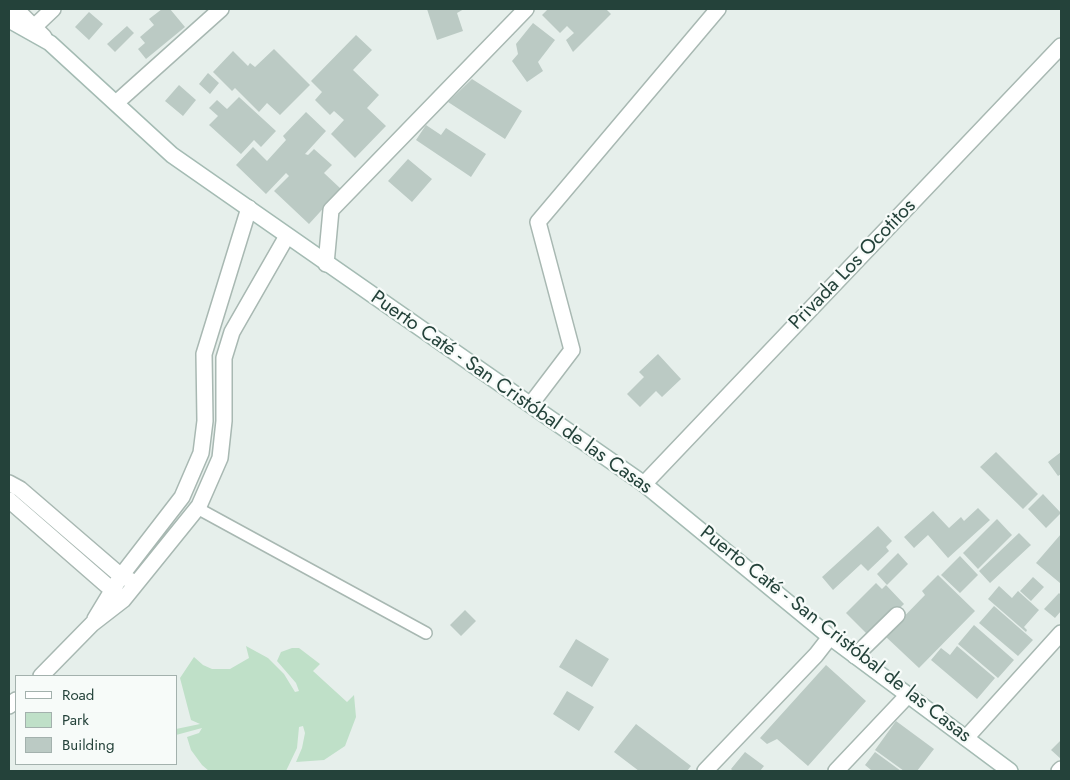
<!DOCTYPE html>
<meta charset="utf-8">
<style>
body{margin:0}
#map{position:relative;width:1070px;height:780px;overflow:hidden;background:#e6efeb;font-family:Jost,sans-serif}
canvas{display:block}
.frame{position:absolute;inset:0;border:10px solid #24423a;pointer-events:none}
.legend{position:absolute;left:15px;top:675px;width:162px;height:90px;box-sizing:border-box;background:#f7fbf9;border:1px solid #a3b1ad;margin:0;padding:6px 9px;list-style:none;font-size:15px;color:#24423a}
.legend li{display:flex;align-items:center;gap:10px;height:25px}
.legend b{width:25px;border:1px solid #a3b1ad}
</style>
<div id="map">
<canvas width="1070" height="780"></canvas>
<div class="frame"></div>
<ul class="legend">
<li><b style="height:6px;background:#fff"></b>Road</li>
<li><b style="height:14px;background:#bfe0c8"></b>Park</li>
<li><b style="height:14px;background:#bbcac4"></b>Building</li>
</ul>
</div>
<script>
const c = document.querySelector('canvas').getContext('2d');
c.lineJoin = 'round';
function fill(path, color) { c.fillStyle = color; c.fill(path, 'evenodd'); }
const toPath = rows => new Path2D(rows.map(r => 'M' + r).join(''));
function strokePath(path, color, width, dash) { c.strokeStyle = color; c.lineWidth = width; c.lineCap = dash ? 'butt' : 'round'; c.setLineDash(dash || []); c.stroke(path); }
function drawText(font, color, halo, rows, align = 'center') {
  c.font = font + ' Jost,sans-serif'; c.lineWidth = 4.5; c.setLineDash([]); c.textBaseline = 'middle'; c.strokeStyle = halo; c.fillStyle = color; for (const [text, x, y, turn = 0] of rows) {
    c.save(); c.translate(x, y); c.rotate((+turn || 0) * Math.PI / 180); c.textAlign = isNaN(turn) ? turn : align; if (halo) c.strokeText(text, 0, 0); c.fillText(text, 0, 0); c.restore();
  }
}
fill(toPath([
 [246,646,268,658,284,674,295,692,299,691,296,683,277,661,281,652,292,648,299,648,320,664,313,671,347,702,354,695,356,717,345,746,324,760,296,762,302,748,305,733,303,726,299,727,297,748,286,771,209,771,202,765,191,750,187,737,199,733,202,728,176,735,176,729,200,724,191,720,180,678,194,657,203,665,212,669,230,669,249,658]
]), '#bfe0c8');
fill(toPath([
 [162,9,170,9,185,27,146,59,138,49,145,43,140,37,154,25,149,19],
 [427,9,464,9,457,13,463,31,437,40],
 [548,9,606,9,611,14,573,52,566,40,574,33,567,26,560,33,542,15],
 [89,12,103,24,89,40,75,27],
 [533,23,555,40,538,62,543,71,527,82,512,61,518,54,516,44],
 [127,26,134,33,115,52,107,44],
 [356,35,372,50,353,70,379,95,367,108,386,126,355,158,331,134,344,120,334,111,330,115,315,100,322,92,311,81],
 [274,49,310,85,280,115,267,103,259,112,235,88,232,91,213,72,233,51,248,66,250,63,255,67],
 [208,73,219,83,210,94,199,84],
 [472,79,522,111,505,139,448,102],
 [179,85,196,100,183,116,165,101],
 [239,97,276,131,261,147,254,140,241,154,209,125,218,116,209,108,217,100,227,109],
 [306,112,326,131,305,154,308,155,314,149,332,165,324,173,341,189,309,224,274,191,289,176,286,173,266,194,236,165,253,147,267,161,286,140,283,136],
 [426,125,441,135,446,128,486,154,471,177,416,140],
 [408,159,432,179,412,202,388,181],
 [658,354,681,379,662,397,656,391,640,407,627,394,644,377,639,372],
 [996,452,1038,494,1023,509,980,467],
 [1061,452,1061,474,1058,476,1048,462],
 [1043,494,1061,513,1046,528,1028,509],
 [978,508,990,520,948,558,928,535,914,548,904,537,933,511,949,528,961,517,964,521],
 [997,519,1012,535,978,569,963,553],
 [878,526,892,541,886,547,889,551,868,571,861,564,833,590,822,577],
 [1019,533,1031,545,990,583,979,571],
 [1061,534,1061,582,1060,583,1036,563],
 [898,553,908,564,887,585,877,574],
 [960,556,978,575,960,593,941,575],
 [938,575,975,611,919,668,885,636,925,595,922,591],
 [1033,577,1044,587,1031,601,1020,591],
 [876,583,882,589,886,585,904,604,870,637,846,613],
 [999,586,1012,598,1018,591,1039,610,1024,627,1027,630,1026,632,988,599],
 [1059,593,1061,595,1061,611,1055,618,1044,609],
 [994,606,1033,640,1018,656,979,623],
 [465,610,476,621,461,636,450,625],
 [974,625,1014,660,998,678,958,644],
 [576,639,609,659,592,687,559,667],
 [957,646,995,678,977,699,931,660,941,648,950,655],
 [826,665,866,701,808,766,777,739,767,744,760,738],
 [567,691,594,707,579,731,553,714],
 [896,721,934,749,917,771,904,771,875,750],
 [636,724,691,766,687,771,639,771,614,752],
 [1061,740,1061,759,1051,750],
 [745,752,764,766,760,771,733,771,731,769],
 [875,752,901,771,870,771,871,770,865,765]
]), '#bbcac4');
const service = toPath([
 [197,508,426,633]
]);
const minor = toPath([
 [16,9,44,37],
 [34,27,53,9],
 [116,103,221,9],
 [326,264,331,210,526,9],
 [531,404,572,350,538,222,718,9],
 [9,483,20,489,121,576,130,580],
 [644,484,1061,46],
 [9,500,119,596],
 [95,619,121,576,182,497,201,453,205,421,204,354,249,208],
 [855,656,897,615],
 [41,676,92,624,123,600,199,506,220,458,224,421,224,358,232,332,287,236],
 [9,706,16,700],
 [966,738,1061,633],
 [705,771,816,655,830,637],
 [836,771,908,695],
 [1059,771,1061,769]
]);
const secondary = toPath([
 [9,20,50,43,172,155,644,484,830,637,1010,771]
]);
strokePath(service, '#a8b8b2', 14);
strokePath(minor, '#a8b8b2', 18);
strokePath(secondary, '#a4bbb3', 18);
strokePath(service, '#fff', 11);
strokePath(minor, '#fff', 15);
strokePath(secondary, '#fff', 15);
drawText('20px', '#24423a', '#f7fbf9', [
 ["Privada Los Ocotitos",853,265,-46],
 ["Puerto Caté - San Cristóbal de las Casas",511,393,35],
 ["Puerto Caté - San Cristóbal de las Casas",835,635,38]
]);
</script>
